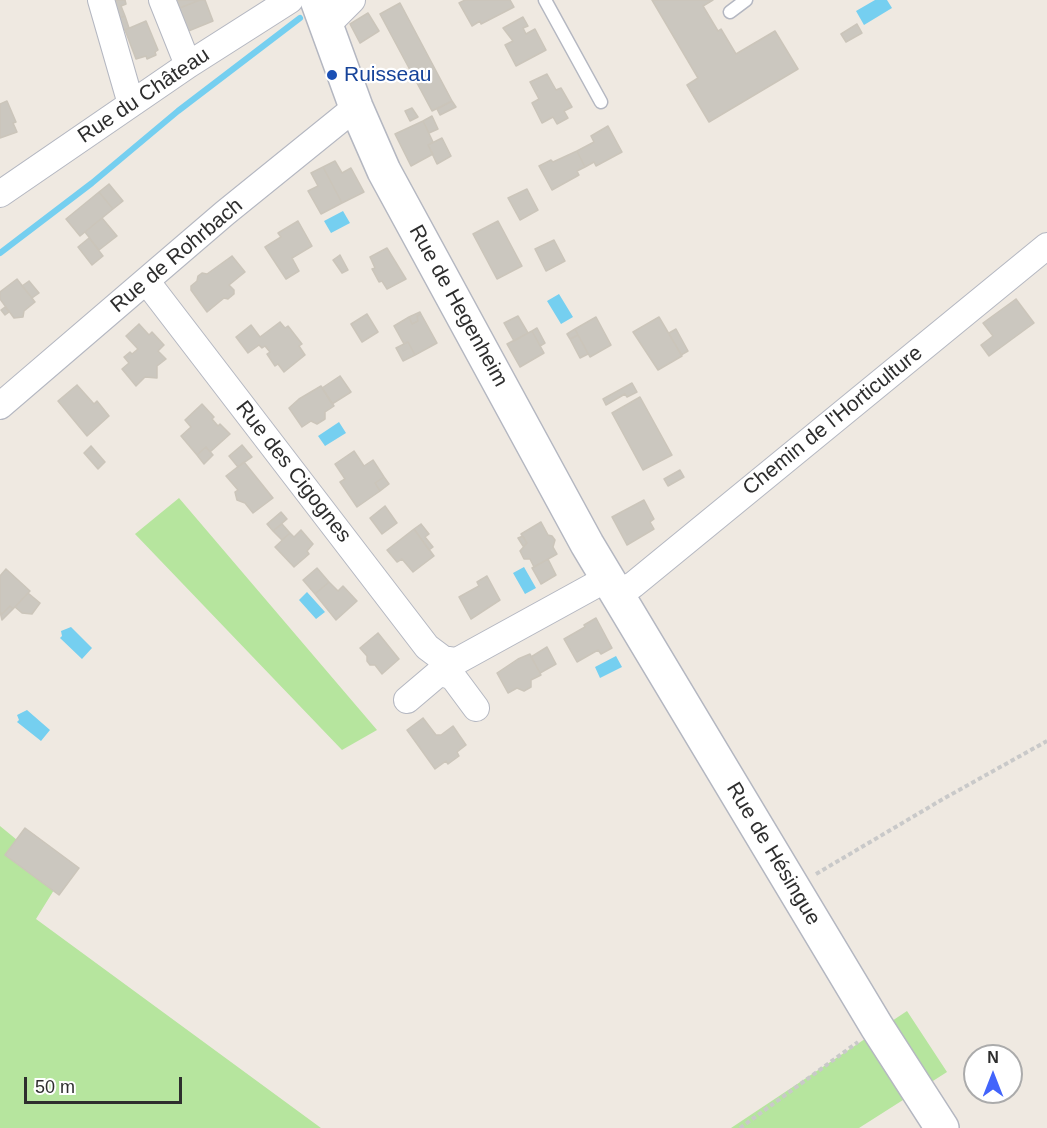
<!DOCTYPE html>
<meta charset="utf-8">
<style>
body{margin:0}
#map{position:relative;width:1047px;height:1128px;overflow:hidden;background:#efe9e1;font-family:Helvetica,sans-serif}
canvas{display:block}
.north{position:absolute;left:963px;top:1044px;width:60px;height:60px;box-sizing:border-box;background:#fff;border:2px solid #ababab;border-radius:50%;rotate:0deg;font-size:16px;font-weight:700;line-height:24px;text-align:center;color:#2e2e2e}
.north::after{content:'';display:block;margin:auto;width:21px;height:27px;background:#4264fb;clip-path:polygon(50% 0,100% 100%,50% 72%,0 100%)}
.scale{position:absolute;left:24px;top:1077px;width:158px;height:27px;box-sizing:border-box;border:3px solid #2e2e2e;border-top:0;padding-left:8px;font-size:18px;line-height:21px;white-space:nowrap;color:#2e2e2e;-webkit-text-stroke:4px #fff;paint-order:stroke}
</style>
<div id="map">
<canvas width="1047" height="1128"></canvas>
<div class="north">N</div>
<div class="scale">50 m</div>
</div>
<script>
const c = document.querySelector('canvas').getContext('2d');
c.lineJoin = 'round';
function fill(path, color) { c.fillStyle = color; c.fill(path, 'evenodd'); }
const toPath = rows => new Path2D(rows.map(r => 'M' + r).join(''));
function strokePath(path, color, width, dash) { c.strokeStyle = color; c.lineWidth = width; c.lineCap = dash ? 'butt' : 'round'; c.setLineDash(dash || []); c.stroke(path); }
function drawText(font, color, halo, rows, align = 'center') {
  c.font = font + ' Helvetica,sans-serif'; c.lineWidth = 4.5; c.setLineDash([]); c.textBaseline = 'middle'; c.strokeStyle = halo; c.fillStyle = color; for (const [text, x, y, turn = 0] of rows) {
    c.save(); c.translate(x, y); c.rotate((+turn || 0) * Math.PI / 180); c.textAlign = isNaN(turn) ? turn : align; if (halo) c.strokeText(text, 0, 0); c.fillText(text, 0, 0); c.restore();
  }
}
fill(toPath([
 [179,498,377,730,342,750,135,534],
 [0,826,62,877,36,919,321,1128,0,1128],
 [907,1011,947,1072,859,1128,731,1128]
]), '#b6e59e');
fill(toPath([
 [875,0,887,0,892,8,864,25,856,11],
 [343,211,350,223,331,233,324,221],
 [559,294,573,317,561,324,547,301],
 [339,422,346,433,325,446,318,436],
 [524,567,536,588,525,594,513,573],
 [307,592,325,612,316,619,299,600],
 [71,627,92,648,82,659,60,638,62,636,61,631],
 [616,656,622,667,600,678,595,667],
 [27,710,50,730,41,741,17,722,19,720,17,715]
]), '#75cff0');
strokePath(toPath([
 [0,253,92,183,178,111,300,18]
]), '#75cff0', 6);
const building = toPath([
 [106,0,125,0,126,4,121,6,125,16,114,20,106,0],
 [173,0,200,0,177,9,173,0],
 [200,0,205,0,213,21,186,32,177,9,200,0],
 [465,0,510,0,514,7,481,24,480,21,472,26,459,3,465,0],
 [652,0,713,0,703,6,718,31,721,29,736,54,775,31,798,69,709,122,687,85,698,78,652,0],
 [400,3,452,101,432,111,380,14,400,3],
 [368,13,379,31,360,43,350,24,368,13],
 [125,16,129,28,119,32,114,20,125,16],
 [523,17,528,26,523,28,526,34,535,29,546,50,516,66,505,45,513,41,503,28,523,17],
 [146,21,158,50,155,52,156,55,147,59,146,56,136,59,125,30,146,21],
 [857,24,862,33,846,42,841,34,857,24],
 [547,74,556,90,561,88,572,107,564,111,568,118,557,124,553,117,542,123,532,103,539,99,530,82,547,74],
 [7,101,16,122,13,123,17,132,0,138,0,104,7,101],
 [452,101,456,107,440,115,437,109,452,101],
 [412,108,418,117,410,121,405,111,412,108],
 [432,116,438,129,429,133,423,121,432,116],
 [423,121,433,142,428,145,433,154,411,166,395,134,423,121],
 [608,126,622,152,596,166,594,162,585,167,577,151,594,142,591,136,608,126],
 [442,138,451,156,437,164,428,145,442,138],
 [577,151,585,167,577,171,579,175,552,190,539,166,551,160,553,162,577,151],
 [335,161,342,173,351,168,364,192,342,203,323,167,335,161],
 [323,167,342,203,321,214,308,191,318,186,311,173,323,167],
 [109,184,123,201,113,209,99,192,109,184],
 [527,189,538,210,520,220,508,198,527,189],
 [99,192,113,209,80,236,66,219,99,192],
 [102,218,117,236,99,250,85,232,102,218],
 [298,221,312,246,292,258,299,271,286,279,265,247,281,237,278,233,298,221],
 [498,221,522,266,497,279,473,234,498,221],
 [89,238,103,256,92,265,78,247,89,238],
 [554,240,565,261,546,271,535,249,554,240],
 [387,248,406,279,387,289,382,281,379,282,372,269,375,268,370,257,387,248],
 [340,255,348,270,342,273,333,260,340,255],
 [232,256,245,272,229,285,234,290,234,294,228,299,224,298,207,312,191,290,191,286,197,281,198,276,202,273,207,274,232,256],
 [17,279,35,302,24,311,23,317,14,318,0,299,0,292,17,279],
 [29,281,39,293,32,298,22,286,29,281],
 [1016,299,1034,323,989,356,981,345,993,336,983,323,1016,299],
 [5,307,9,312,5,315,1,310,5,307],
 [420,312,421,314,417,316,418,321,412,324,409,317,420,312],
 [367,314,378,332,362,342,351,324,367,314],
 [421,314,437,343,415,355,408,342,404,344,394,326,409,317,412,324,418,321,417,316,421,314],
 [518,316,528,333,514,341,504,323,518,316],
 [596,317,611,345,590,357,575,329,596,317],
 [659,317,682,356,658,370,633,332,659,317],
 [280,322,285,328,288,326,302,344,299,346,305,355,284,372,278,364,275,366,267,354,270,352,265,346,262,348,259,345,248,353,236,337,251,325,260,337,280,322],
 [139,324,149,335,152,332,164,345,158,351,166,359,157,366,157,378,145,377,136,386,122,369,129,363,124,357,130,352,132,354,138,349,126,336,139,324],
 [537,328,545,343,540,346,532,331,537,328],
 [575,329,578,335,570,339,567,334,575,329],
 [676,329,688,351,681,355,669,333,676,329],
 [532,331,544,353,520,367,507,344,532,331],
 [578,335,588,354,580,358,570,339,578,335],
 [408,342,415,355,403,361,396,348,408,342],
 [340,376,351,392,332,404,322,388,340,376],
 [632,383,637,392,627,397,625,394,606,405,603,399,632,383],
 [77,385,94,404,97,401,109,416,87,436,58,401,77,385],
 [321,386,334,406,325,412,325,419,317,424,311,421,302,427,289,408,299,399,321,386],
 [640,397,672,455,643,470,612,413,640,397],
 [202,404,214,417,212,419,218,426,220,424,230,434,210,452,206,447,197,455,181,436,191,427,185,420,202,404],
 [242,445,252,457,238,467,229,456,242,445],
 [91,446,105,462,98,469,84,453,91,446],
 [206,447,213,455,204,464,197,455,206,447],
 [354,451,364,466,373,460,384,477,375,483,380,491,357,507,340,482,345,479,335,464,354,451],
 [244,462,273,498,253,513,245,503,237,500,235,492,238,490,226,476,244,462],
 [680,470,684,477,668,486,664,479,680,470],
 [384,477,389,484,380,491,375,483,384,477],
 [644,500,654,519,650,522,654,529,627,545,612,517,644,500],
 [385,506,397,523,382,534,370,518,385,506],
 [281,512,287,519,273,531,267,524,281,512],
 [541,522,548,535,552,536,555,540,553,547,557,554,534,567,530,559,524,559,520,551,527,543,521,534,541,522],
 [282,524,290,533,282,540,273,531,282,524],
 [421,524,429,534,425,537,433,547,429,550,414,529,421,524],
 [414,529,434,556,413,572,402,559,397,562,387,550,414,529],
 [301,530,313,544,307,551,309,554,294,567,275,547,290,533,294,537,301,530],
 [523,536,527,543,523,546,518,538,523,536],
 [548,559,556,575,541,584,532,568,548,559],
 [317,568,329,582,315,594,303,580,317,568],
 [6,569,30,591,13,609,10,606,2,614,0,612,0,576,6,569],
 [487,576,500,600,471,619,459,597,479,586,477,582,487,576],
 [329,582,338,591,343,586,357,601,336,620,315,594,329,582],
 [28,593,40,603,32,614,22,613,15,607,28,593],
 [10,606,13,609,2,620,0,612,2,614,10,606],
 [596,618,612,648,601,654,598,650,577,662,564,639,585,627,584,625,596,618],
 [378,633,399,659,382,674,375,665,370,665,367,661,367,656,360,648,378,633],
 [547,647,556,664,540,673,531,657,547,647],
 [530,654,541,675,531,680,531,687,524,691,517,688,508,693,497,673,518,659,530,654],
 [423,718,436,735,441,735,453,726,466,745,457,752,459,756,448,764,446,761,435,769,407,730,423,718],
 [25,828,79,868,59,895,5,855,25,828]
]);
fill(building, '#cbc7bf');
strokePath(building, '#cbc5ba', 1.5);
const service = toPath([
 [545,0,601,102],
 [730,12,746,0]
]);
const minor = toPath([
 [101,0,131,104],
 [162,0,188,65],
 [327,25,352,0],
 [0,194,188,65,290,0],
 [147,282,427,647,443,659,457,661,608,578],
 [0,406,225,213,356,107],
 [617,593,633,585,1047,246],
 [440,672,453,677,476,708],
 [407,700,440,672,443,659]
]);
const secondary = toPath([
 [317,0,356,107,384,171,587,544,877,1027,942,1128]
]);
strokePath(service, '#b4b7c1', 15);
strokePath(minor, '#b4b7c1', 28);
strokePath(secondary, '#b4b7c1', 36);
strokePath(toPath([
 [816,874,943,799,1047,741],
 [740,1128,858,1042]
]), '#c9c9c9', 4, [4.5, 3]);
strokePath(service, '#fff', 12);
strokePath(minor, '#fff', 26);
strokePath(secondary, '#fff', 33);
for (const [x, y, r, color] of [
 [332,75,6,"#1a4fb4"]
]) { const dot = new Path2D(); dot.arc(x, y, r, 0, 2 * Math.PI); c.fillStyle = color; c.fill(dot); strokePath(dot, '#fff', 2); }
drawText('21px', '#164399', '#fff', [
 ["Ruisseau",344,75]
], 'left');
drawText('21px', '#2e2e2e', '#fff', [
 ["Rue du Château",144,96,-34],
 ["Rue de Rohrbach",177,256,-40],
 ["Rue de Hegenheim",458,306,61],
 ["Chemin de l'Horticulture",833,421,-39],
 ["Rue des Cigognes",293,472,52],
 ["Rue de Hésingue",773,854,59]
]);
</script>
